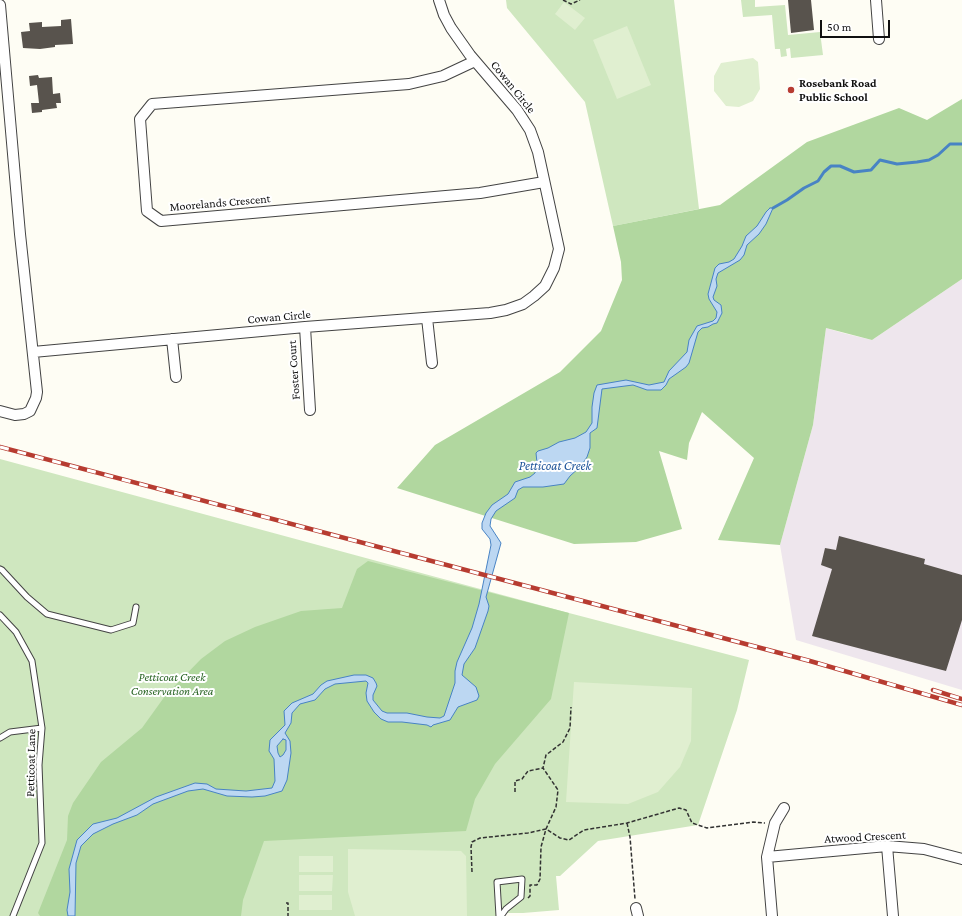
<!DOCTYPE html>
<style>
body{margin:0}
#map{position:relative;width:962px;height:916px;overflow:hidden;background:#fefdf4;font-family:"Crimson Pro",serif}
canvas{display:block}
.scale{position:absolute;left:820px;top:20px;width:70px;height:18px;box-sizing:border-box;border:2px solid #101010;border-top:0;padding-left:5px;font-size:12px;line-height:14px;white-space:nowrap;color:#101010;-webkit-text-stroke:3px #fff;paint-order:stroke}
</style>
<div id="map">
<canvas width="962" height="916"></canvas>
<div class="scale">50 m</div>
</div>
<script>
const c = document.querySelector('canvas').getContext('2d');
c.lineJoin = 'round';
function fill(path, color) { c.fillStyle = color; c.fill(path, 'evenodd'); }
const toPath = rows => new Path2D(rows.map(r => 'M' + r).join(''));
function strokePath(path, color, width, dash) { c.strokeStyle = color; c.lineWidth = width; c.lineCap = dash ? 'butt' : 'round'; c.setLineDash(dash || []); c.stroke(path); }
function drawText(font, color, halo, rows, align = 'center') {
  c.font = font + ' "Crimson Pro",serif'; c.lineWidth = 4; c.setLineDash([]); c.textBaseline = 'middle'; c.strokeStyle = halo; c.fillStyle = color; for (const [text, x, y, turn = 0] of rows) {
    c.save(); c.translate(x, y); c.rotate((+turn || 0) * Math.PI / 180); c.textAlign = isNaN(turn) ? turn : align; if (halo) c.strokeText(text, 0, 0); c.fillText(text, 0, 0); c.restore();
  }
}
fill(toPath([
 [962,279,962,690,796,640,780,545,813,425,826,328,843,333,872,340]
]), '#eee6ed');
fill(toPath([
 [506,0,674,0,699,209,613,226,585,102,507,8],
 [741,0,755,0,755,7,785,5,788,35,820,32,823,55,791,58,790,48,786,49,787,56,781,57,780,49,775,49,772,15,743,17],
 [0,459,569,613,749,660,737,710,698,825,598,841,560,876,556,876,559,910,523,913,498,913,498,916,0,916]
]), '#cfe7bf');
fill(toPath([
 [962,99,962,279,872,340,826,328,813,425,780,545,718,540,754,458,702,412,689,443,687,460,659,451,682,529,636,542,574,544,397,488,435,445,560,372,601,331,622,280,621,262,613,226,720,205,807,142,899,108,927,120],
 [368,561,569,613,551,699,495,764,475,799,466,831,264,841,243,900,241,916,40,916,38,913,67,840,68,816,73,803,101,762,142,728,165,696,201,659,225,641,255,627,301,611,342,608,357,569]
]), '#b1d79f');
fill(toPath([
 [564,2,585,18,575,30,555,14],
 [627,26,651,85,617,99,593,40],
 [753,58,758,62,760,89,753,101,739,107,726,106,714,91,714,76,721,63],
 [574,682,692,688,691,741,680,767,658,792,628,804,566,802],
 [348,849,461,851,466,856,467,916,355,916,348,892],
 [299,856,333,856,333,872,299,872],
 [299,875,333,875,332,891,299,891],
 [299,895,332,895,332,910,299,910]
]), '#e0efd0');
const water = toPath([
 [770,208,773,208,766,224,759,234,747,245,744,255,740,260,718,273,716,279,717,286,713,297,714,300,721,305,722,313,717,323,713,324,708,327,702,328,698,332,689,363,686,367,669,379,666,385,661,390,647,390,633,385,602,389,597,428,590,433,590,448,587,457,581,466,570,476,564,484,543,487,523,487,518,490,515,498,496,511,491,519,490,526,501,543,486,597,489,606,488,611,475,648,464,664,462,675,476,687,479,696,477,700,458,707,450,720,433,725,431,727,427,725,402,722,388,722,381,719,374,712,367,701,366,693,368,683,366,681,335,684,325,689,315,700,300,704,292,713,291,723,285,733,290,741,291,753,287,780,282,791,265,796,252,797,227,796,203,789,188,791,153,804,137,815,113,824,93,834,81,846,76,863,75,916,68,916,67,910,70,892,69,869,77,840,93,824,117,818,156,797,195,783,207,784,216,789,246,791,272,788,275,781,274,759,269,751,270,740,285,725,284,711,292,703,313,694,321,685,327,681,354,675,366,675,373,678,376,683,377,686,373,695,373,700,382,711,387,713,407,713,427,717,440,718,444,716,455,683,455,671,457,662,472,628,479,604,491,545,490,539,482,529,482,523,486,513,492,505,508,494,515,482,530,477,535,473,537,463,536,453,538,451,548,448,559,442,575,438,586,432,592,423,592,407,594,393,597,385,626,380,649,385,664,382,669,371,687,352,689,340,697,326,713,321,716,318,717,312,709,299,708,294,715,268,719,264,729,262,734,259,742,246,746,236,757,226,766,212,770,208],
 [283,739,286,740,286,750,283,755,280,757,278,753,277,746,283,739]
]);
fill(water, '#bcd7f2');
strokePath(water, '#4883c4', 1);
strokePath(toPath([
 [773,208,787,200,804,188,818,181,824,172,831,166,840,166,854,172,871,170,880,160,897,164,917,162,929,160,938,155,950,144,962,144]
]), '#4883c4', 3);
fill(toPath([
 [788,0,811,0,814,30,791,33],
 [71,19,73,44,55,45,55,47,40,49,23,48,21,32,30,31,29,23,42,22,42,27,61,26,61,20],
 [38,75,39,78,52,77,53,94,60,93,61,103,56,103,57,108,42,110,42,112,32,113,31,103,39,103,37,85,30,86,29,76],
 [839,536,925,559,924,564,962,575,962,620,946,671,812,636,832,569,821,565,825,548,836,550]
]), '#58534d');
const lane = toPath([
 [0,569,2,570,27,597,47,614,111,630,133,623,136,607],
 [0,615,16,632,32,661,42,728,39,765,42,843,13,916],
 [0,738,10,732,42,728],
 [499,916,497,882,522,879,521,897,506,909,501,916]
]);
const street = toPath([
 [876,0,879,39],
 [0,5,20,234,37,392,36,398,30,411,24,414,15,415,0,411],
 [475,61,443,76,409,84,152,104,140,119,147,211,161,221,480,193,544,182],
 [427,318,432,363],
 [305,327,310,410],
 [172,339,176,377],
 [33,352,305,327,490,313,506,310,523,304,534,296,545,286,554,268,559,249,538,152,530,130,517,110,470,55,451,28,444,15,439,0],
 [887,846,893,916],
 [767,857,887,846,924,849,962,859],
 [636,908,638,916],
 [772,916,767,857,775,823,784,808]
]);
strokePath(lane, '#434343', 7);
strokePath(street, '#434343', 12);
strokePath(toPath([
 [563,0,571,4,580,0],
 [515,792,515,781,522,779,528,771,543,768],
 [627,823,630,837,635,899],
 [472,872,471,847,472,842,480,838,528,833,546,829,560,838,569,840,584,830,627,823,679,808,686,810,692,823,707,828,753,822,765,823],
 [528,898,530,896,530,885,537,885,540,879,541,847,546,829,556,807,558,790,543,768,546,755,563,742,570,728,571,707],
 [286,903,288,903,288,916]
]), '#323232', 1.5, [4, 2]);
strokePath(lane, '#fff', 5);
strokePath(street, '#fff', 10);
const rail = toPath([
 [0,447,810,661,962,705],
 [933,690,962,699]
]);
strokePath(rail, '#b73c31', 4.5);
strokePath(rail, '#fff', 3, [9]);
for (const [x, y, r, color] of [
 [791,90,4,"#b73c31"]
]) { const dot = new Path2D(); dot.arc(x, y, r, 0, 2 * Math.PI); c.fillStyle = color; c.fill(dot); strokePath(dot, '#fff', 1.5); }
drawText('bold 12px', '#101010', '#fff', [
 ["Rosebank Road",799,83],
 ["Public School",799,97]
], 'left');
drawText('12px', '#101010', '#fff', [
 ["Cowan Circle",513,87,51],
 ["Moorelands Crescent",220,203,-5],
 ["Cowan Circle",279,317,-5],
 ["Foster Court",294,370,-94],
 ["Petticoat Lane",31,763,-89],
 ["Atwood Crescent",865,837,-3]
]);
drawText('italic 12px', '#296424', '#fff', [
 ["Petticoat Creek",172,677],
 ["Conservation Area",172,691]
]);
drawText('italic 13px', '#21569a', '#fff', [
 ["Petticoat Creek",555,466]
]);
</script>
